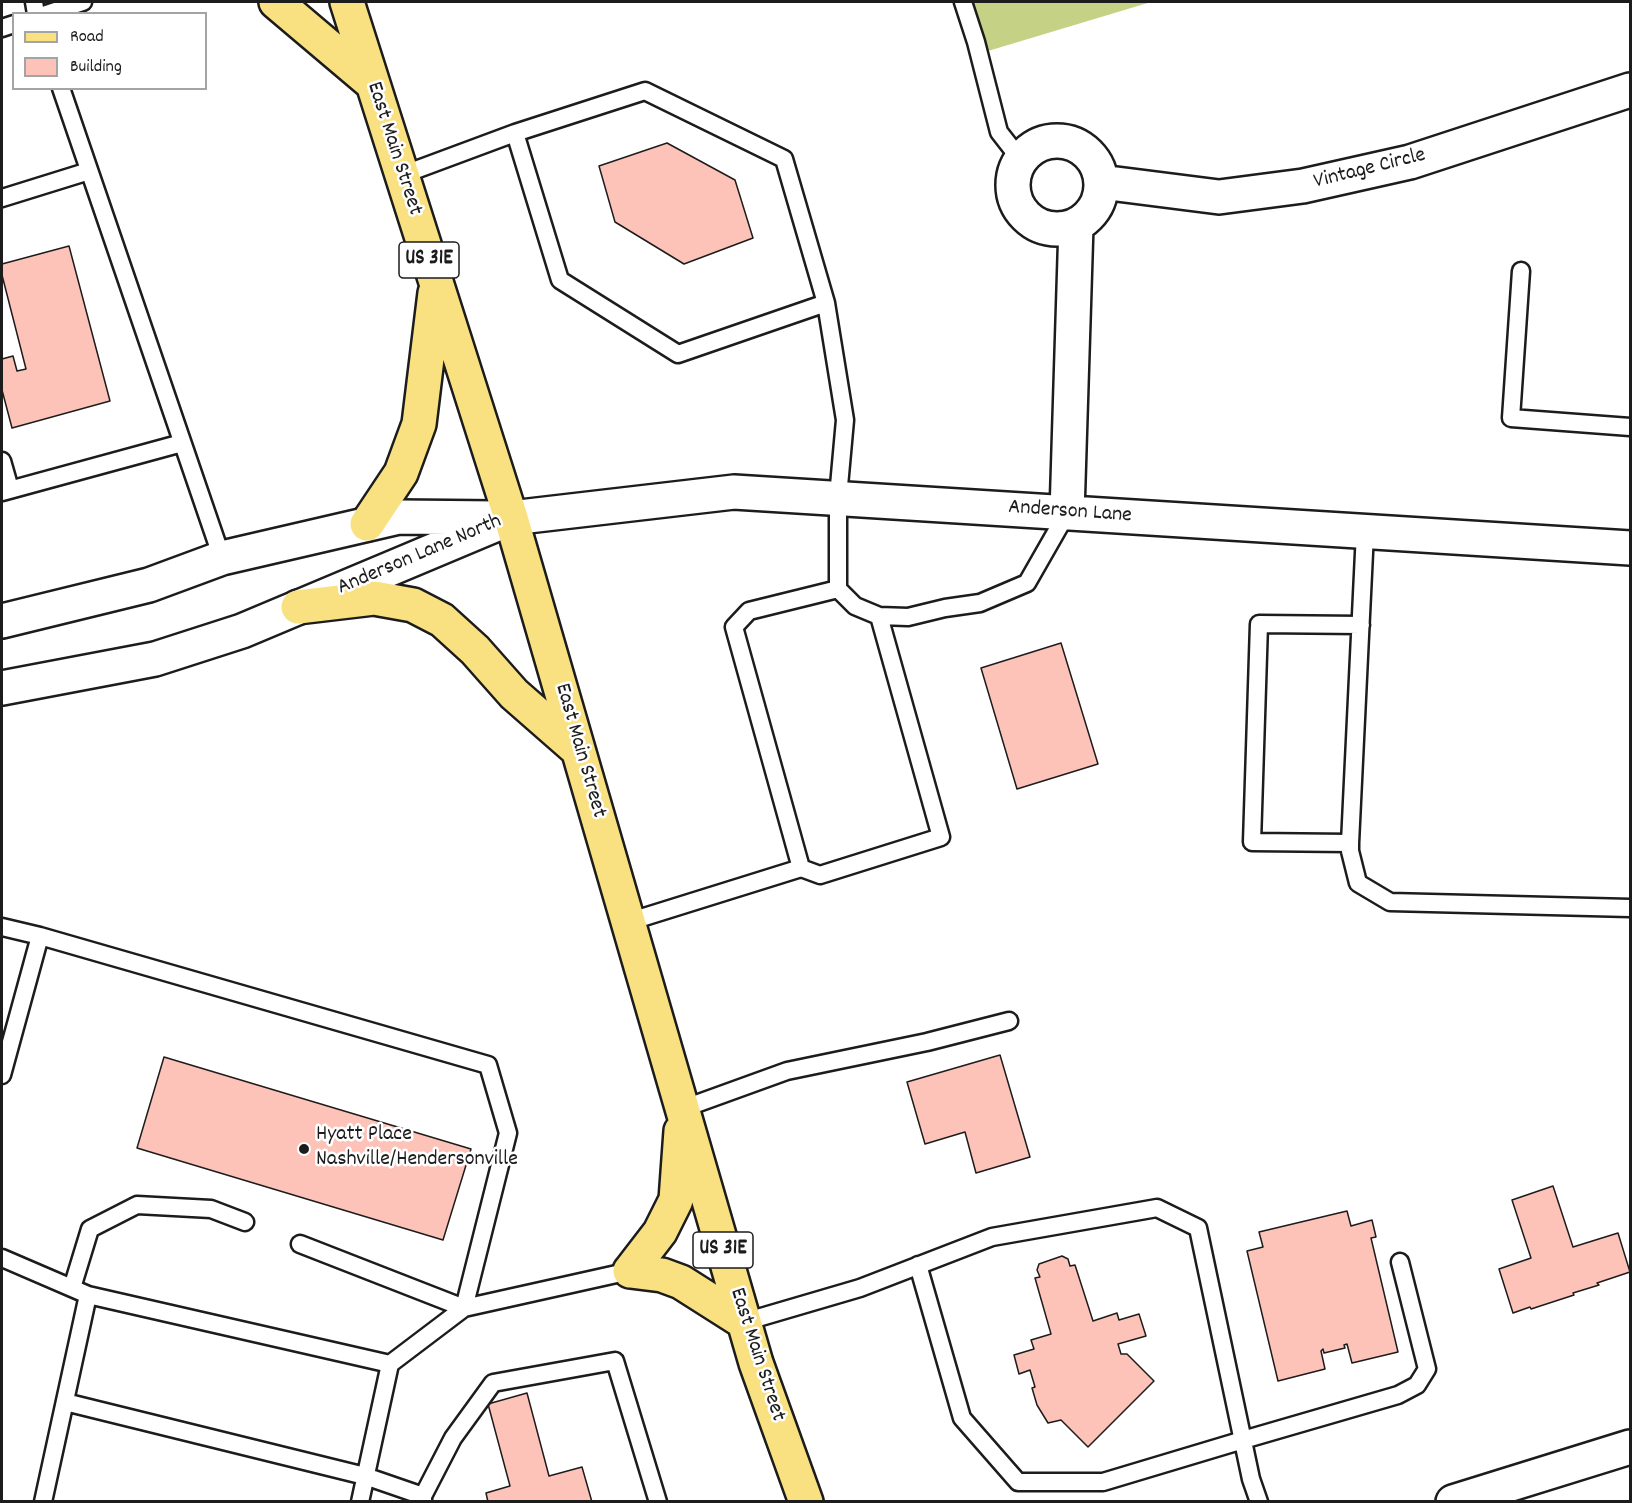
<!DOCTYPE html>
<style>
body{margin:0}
#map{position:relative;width:1632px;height:1503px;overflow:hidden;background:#fff;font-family:Dekko,sans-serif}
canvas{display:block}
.frame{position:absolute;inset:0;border:3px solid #1c1c1c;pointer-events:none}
.legend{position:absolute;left:12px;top:12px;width:195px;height:78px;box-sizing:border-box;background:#fff;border:2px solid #a4a4a4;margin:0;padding:8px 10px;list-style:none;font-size:18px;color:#1c1c1c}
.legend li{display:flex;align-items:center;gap:12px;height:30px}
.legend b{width:30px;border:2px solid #a4a4a4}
</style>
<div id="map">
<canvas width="1632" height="1503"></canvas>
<div class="frame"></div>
<ul class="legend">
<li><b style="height:8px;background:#f9e181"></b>Road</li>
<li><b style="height:16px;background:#fec3b8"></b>Building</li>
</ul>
</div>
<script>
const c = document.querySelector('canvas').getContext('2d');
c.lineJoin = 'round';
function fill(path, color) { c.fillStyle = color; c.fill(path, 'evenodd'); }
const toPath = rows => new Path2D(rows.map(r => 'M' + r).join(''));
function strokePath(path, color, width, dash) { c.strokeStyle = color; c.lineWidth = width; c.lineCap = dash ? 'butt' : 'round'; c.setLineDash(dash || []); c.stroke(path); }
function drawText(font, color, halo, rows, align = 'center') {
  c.font = font + ' Dekko,sans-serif'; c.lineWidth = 5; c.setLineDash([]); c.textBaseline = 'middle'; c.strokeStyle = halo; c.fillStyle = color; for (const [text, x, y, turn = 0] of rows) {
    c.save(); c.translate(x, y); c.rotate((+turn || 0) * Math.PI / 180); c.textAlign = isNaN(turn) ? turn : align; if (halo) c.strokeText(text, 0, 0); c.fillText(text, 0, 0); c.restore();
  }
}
fill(toPath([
 [972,2,1151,2,988,51]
]), '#c5d184');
const building = toPath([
 [667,143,735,180,753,238,684,264,615,222,599,166,667,143],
 [69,246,110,401,12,428,2,390,2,359,13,356,17,371,26,369,2,275,2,264,69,246],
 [1061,643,1098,764,1017,789,981,668,1061,643],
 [1000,1055,1030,1157,976,1173,965,1132,925,1144,907,1082,1000,1055],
 [164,1057,471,1149,443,1240,137,1148,164,1057],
 [1553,1186,1573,1247,1618,1233,1630,1272,1597,1283,1599,1285,1573,1293,1574,1295,1531,1309,1530,1307,1513,1313,1499,1269,1531,1258,1512,1200,1553,1186],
 [1347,1211,1351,1226,1372,1220,1376,1237,1371,1238,1398,1352,1352,1363,1347,1344,1344,1345,1345,1348,1324,1353,1323,1349,1321,1351,1325,1369,1278,1381,1247,1251,1263,1247,1259,1232,1347,1211],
 [1062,1256,1068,1259,1070,1266,1075,1265,1093,1321,1117,1313,1119,1320,1139,1314,1146,1336,1118,1344,1121,1354,1127,1354,1154,1381,1088,1447,1061,1420,1048,1423,1037,1405,1032,1388,1035,1387,1030,1370,1019,1374,1014,1355,1034,1349,1031,1340,1051,1334,1035,1278,1040,1277,1037,1270,1039,1264,1062,1256],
 [527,1393,549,1476,582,1467,592,1502,488,1502,486,1493,510,1486,488,1404,527,1393]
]);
fill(building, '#fec3b8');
strokePath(building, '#1c1c1c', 1.5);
const lane = toPath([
 [34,2,36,14],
 [963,2,976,42,999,132,1020,159],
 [46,14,83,2],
 [2,28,14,24],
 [61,88,222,558],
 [515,133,645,91,784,159,826,303,845,420,838,497,838,589,749,611,734,627,801,868],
 [402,175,515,133,560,280,678,354,826,303],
 [2,198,89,171],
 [1521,271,1511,418,1630,427],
 [2,461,10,489],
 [2,492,182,443],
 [1365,532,1350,843,1350,851,1358,883,1390,902,1630,908],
 [838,589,855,606,879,616,908,617,945,608,980,603,1027,583,1067,513],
 [1350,843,1252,842,1259,624,1361,625],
 [628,922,801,868,820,875,941,837,879,616],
 [2,927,40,936],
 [2,1075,40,936,488,1065,508,1133,464,1308,630,1271],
 [682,1109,787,1071,927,1042,1009,1021],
 [300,1244,464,1308],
 [2,1258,88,1295,43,1502],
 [918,1265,962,1418,1018,1482,1103,1482,1243,1440,1398,1395,1417,1385,1427,1369,1400,1262],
 [72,1288,90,1229,137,1205,211,1209,245,1222],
 [88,1295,390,1364],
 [744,1322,860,1288,992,1237,1157,1208,1198,1228,1251,1479,1259,1502],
 [65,1402,365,1476,423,1496],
 [360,1502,390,1364,464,1308],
 [423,1502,423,1496,453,1438,493,1383,615,1361,658,1502]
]);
const street = toPath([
 '1013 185a44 44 0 1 1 88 0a44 44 0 1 1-88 0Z',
 [1101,182,1219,197,1303,186,1410,162,1630,90],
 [1067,513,1076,225],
 [511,518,734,492,1630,548],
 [1453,1502,1630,1447]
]);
const secondary = toPath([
 [2,621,149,585,222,558,399,517,497,518],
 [2,688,155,659,242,631,511,518]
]);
const primary = toPath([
 [276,2,373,84],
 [347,2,511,518,756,1363,806,1502],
 [367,524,401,473,419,424,435,293],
 [298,607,374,598,413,605,442,620,475,650,514,694,578,750],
 [630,1271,660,1232,676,1200,681,1131],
 [630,1271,662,1275,681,1282,744,1322]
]);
strokePath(lane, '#1c1c1c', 21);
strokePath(street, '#1c1c1c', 38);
strokePath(secondary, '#1c1c1c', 38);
strokePath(primary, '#1c1c1c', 38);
strokePath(lane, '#fff', 16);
strokePath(street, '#fff', 33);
strokePath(secondary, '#fff', 33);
strokePath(primary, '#f9e181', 33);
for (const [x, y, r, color] of [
 [304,1149,6,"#1c1c1c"]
]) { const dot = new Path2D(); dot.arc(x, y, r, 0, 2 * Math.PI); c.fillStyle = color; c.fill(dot); strokePath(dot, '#fff', 2); }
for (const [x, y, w] of [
 [429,260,60],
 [723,1250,60]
]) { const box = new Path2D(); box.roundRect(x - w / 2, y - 18, w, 36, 4.5); c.fillStyle = '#fff'; c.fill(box); strokePath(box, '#1c1c1c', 1.5); }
drawText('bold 21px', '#1c1c1c', null, [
 ["US 31E",429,260],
 ["US 31E",723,1250]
]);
drawText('22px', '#1c1c1c', '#fff', [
 ["East Main Street",393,149,72],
 ["Vintage Circle",1370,170,-14],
 ["Anderson Lane",1070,513,4],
 ["Anderson Lane North",420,556,-23],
 ["East Main Street",579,751,74],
 ["East Main Street",756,1355,72]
]);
drawText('22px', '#1c1c1c', '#fff', [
 ["Hyatt Place",316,1136],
 ["Nashville/Hendersonville",316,1161]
], 'left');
</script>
